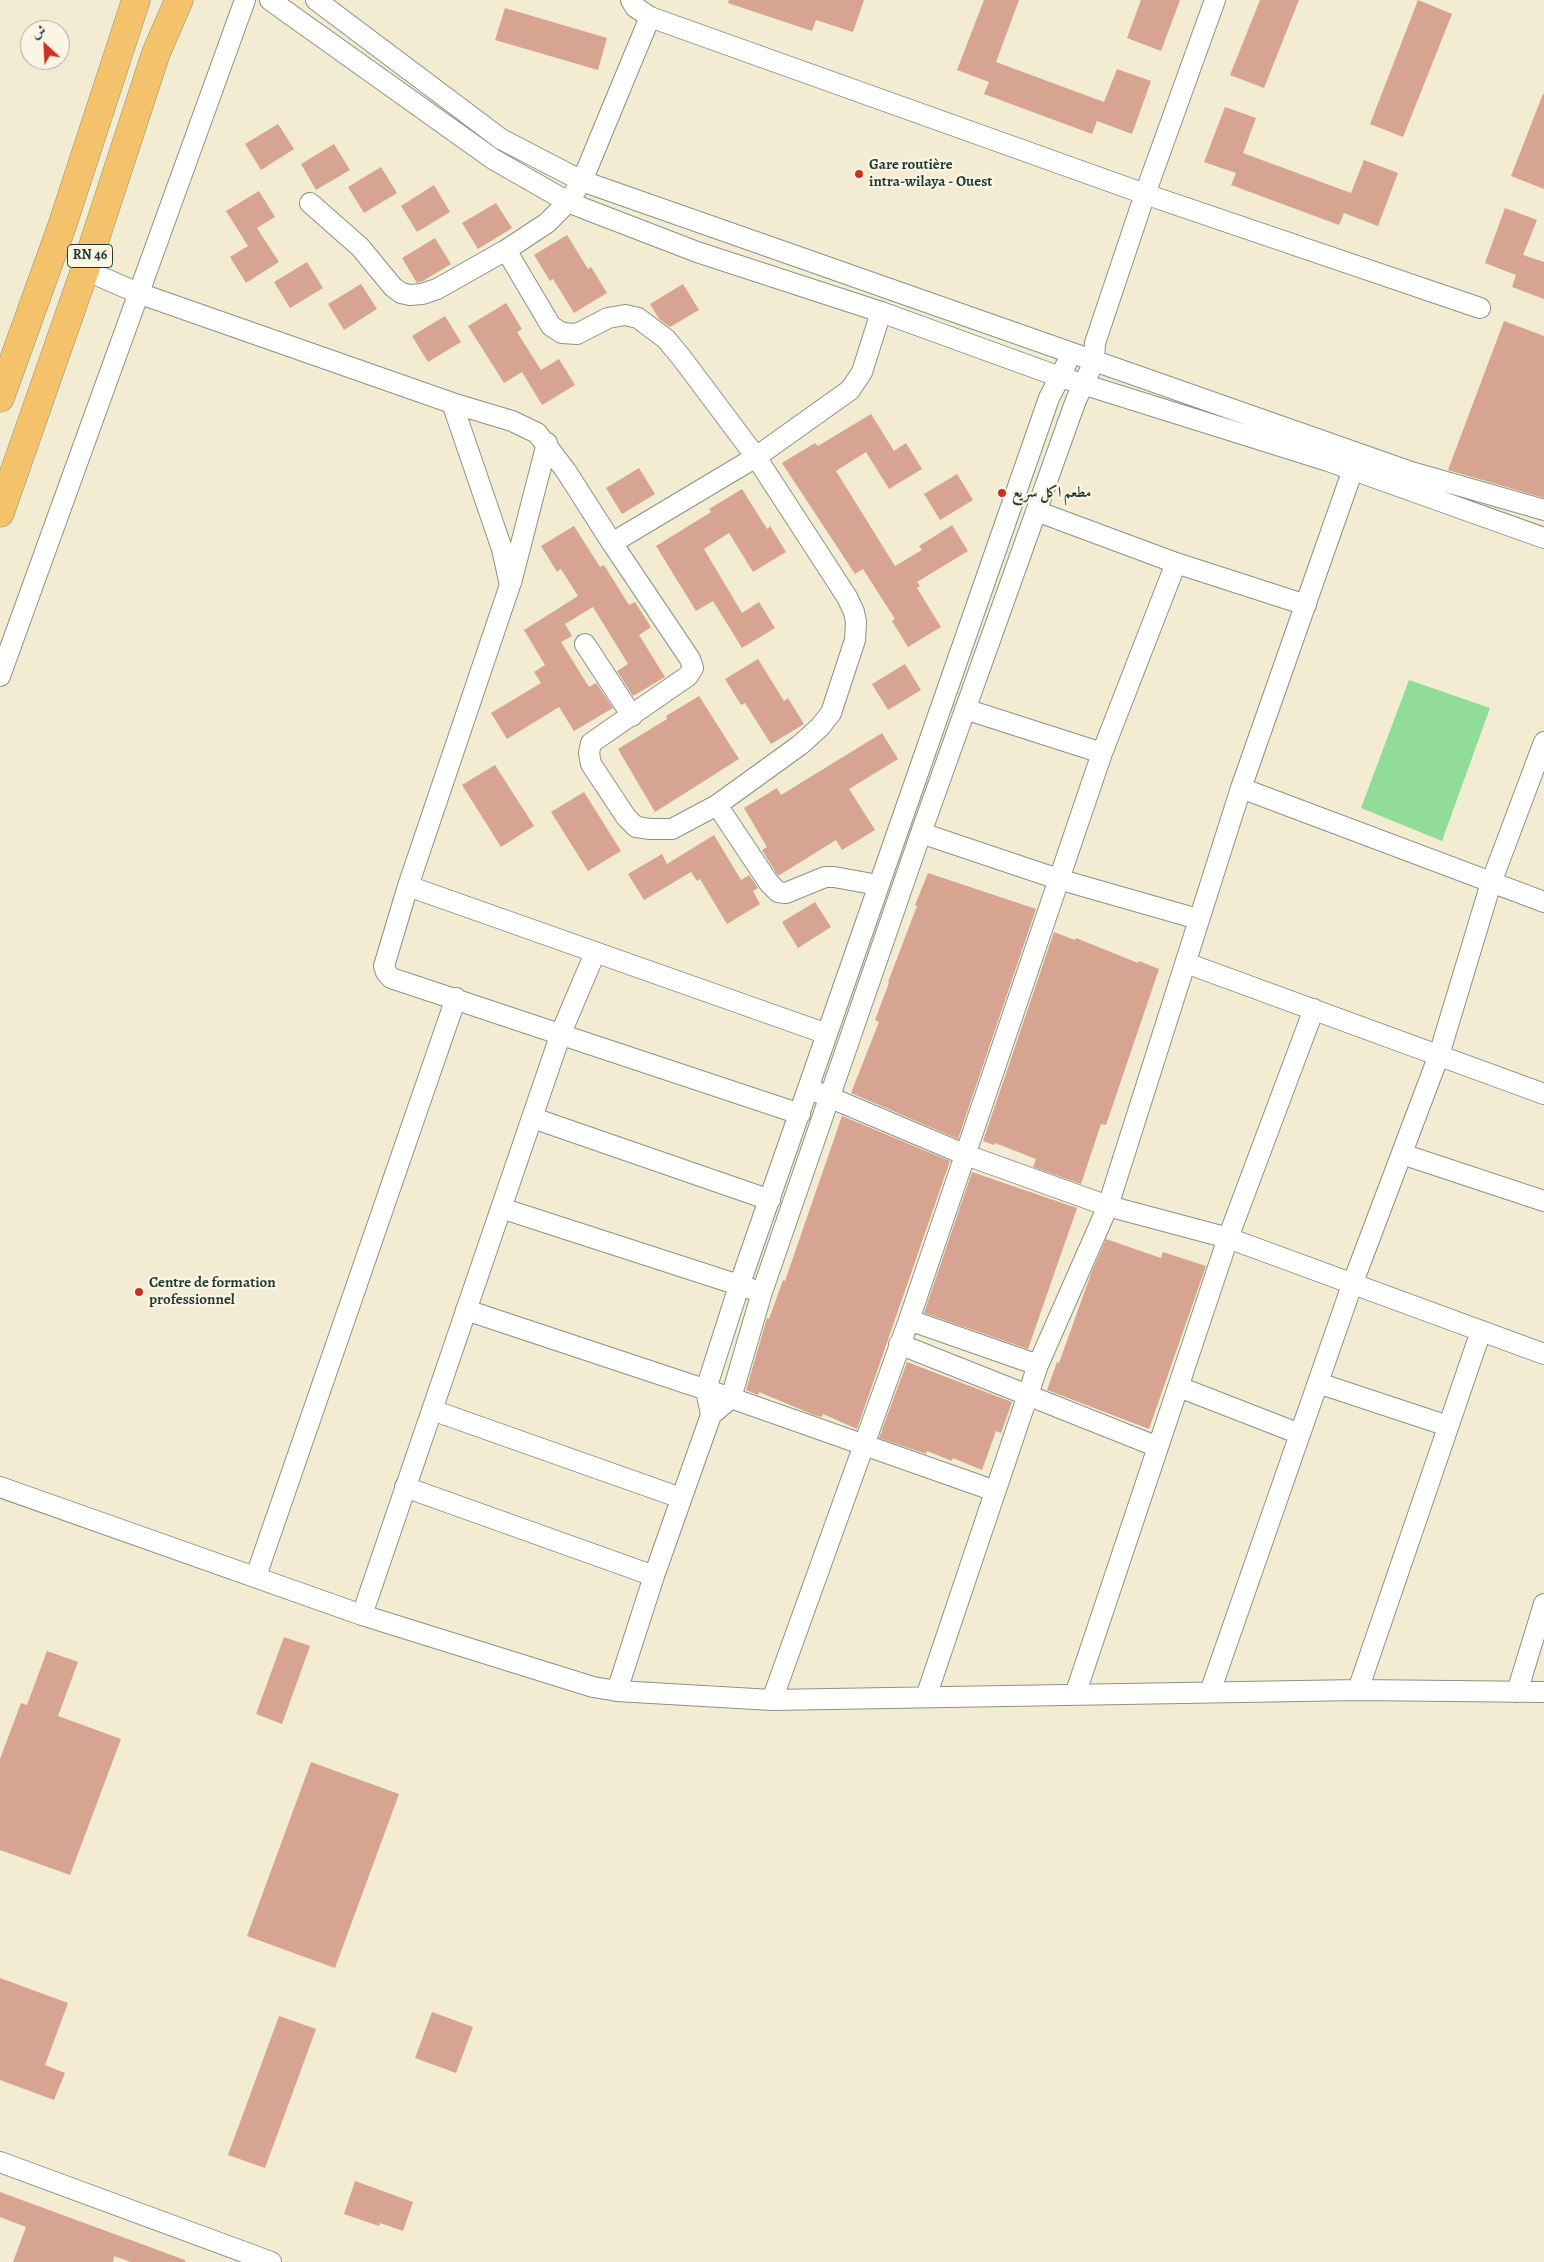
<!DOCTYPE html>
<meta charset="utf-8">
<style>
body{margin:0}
#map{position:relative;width:1544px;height:2262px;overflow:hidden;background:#f3ecd3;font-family:Alegreya,Amiri,serif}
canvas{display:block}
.north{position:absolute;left:20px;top:20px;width:50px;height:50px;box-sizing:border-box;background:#fcf5e5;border:1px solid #a4ab9e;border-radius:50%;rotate:335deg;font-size:14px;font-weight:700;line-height:20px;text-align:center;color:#1f3d34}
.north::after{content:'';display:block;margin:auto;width:18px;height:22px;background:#c8321e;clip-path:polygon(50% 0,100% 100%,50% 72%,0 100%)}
</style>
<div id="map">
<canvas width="1544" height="2262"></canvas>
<div class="north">ش</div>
</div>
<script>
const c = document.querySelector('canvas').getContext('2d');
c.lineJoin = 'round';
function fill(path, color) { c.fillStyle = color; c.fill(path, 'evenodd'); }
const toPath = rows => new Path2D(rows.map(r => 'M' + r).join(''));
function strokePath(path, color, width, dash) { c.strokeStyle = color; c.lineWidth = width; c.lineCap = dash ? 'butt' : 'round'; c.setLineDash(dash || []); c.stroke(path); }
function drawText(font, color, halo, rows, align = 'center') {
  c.font = font + ' Alegreya,Amiri,serif'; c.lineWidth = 4.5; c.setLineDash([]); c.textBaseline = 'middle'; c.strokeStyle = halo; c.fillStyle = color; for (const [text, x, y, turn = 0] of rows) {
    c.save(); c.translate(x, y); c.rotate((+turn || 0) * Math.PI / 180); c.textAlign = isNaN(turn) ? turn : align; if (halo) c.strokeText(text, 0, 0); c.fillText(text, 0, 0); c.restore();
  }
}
fill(toPath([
 [1409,680,1490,708,1442,841,1361,808]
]), '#91dc99');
fill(toPath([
 [729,0,864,0,853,32,816,20,812,31,728,3],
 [984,0,1019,0,996,62,1104,102,1117,69,1151,81,1132,134,1097,121,1092,134,984,94,989,82,957,70],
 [1141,0,1180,0,1161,51,1127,38],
 [1260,0,1299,0,1264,88,1230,75],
 [1418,0,1452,14,1403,137,1370,124],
 [505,8,607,38,598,70,495,40],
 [1543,94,1544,94,1544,189,1511,176],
 [1225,107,1256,118,1243,153,1351,193,1364,160,1398,173,1378,226,1344,213,1339,225,1231,185,1236,173,1204,162],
 [278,124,294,149,261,170,245,144],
 [334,144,350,170,316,190,301,164],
 [381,167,397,193,364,213,348,187],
 [434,185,450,212,417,232,401,206],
 [259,191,275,217,257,228,279,262,246,283,230,257,248,246,226,211],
 [496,203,512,228,478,249,462,223],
 [1505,208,1537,220,1523,255,1544,262,1544,299,1512,287,1516,275,1485,263],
 [567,235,588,269,591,267,607,293,574,313,553,279,550,281,534,255],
 [435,238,451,264,423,281,417,283,402,258],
 [307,262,323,288,290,308,274,282],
 [361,284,377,309,344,330,328,304],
 [683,284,699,310,670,327,659,319,650,304],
 [506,303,522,329,517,332,541,370,559,359,575,385,542,405,522,372,504,383,468,326],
 [445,316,461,342,428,362,412,336],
 [1504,321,1544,336,1544,498,1448,470],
 [871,414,894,451,906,443,922,469,889,489,866,452,836,471,895,566,922,550,919,546,952,525,968,551,917,582,920,586,917,588,941,627,908,647,892,621,895,619,863,569,855,574,782,463,815,443,818,446],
 [639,468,655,494,622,514,606,488],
 [957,474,973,500,940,520,924,494],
 [742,489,767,529,770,526,786,552,753,572,729,533,704,549,742,613,759,602,775,628,742,648,713,601,696,611,656,546,711,512,709,509],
 [574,526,600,567,604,565,629,605,635,602,651,627,639,635,665,677,633,696,617,671,628,664,593,607,565,624,572,636,561,642,589,687,596,683,613,708,574,731,559,707,507,739,491,713,541,683,534,672,545,665,524,630,578,596,561,569,557,572,541,546],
 [758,659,784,701,788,698,804,724,771,744,745,703,741,705,725,679],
 [905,664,921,690,888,710,872,684],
 [699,696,739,759,655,812,618,749,667,719,666,716],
 [882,733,898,759,849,789,875,830,842,850,836,840,778,876,762,850,767,847,744,808,777,788,781,795],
 [495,765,534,826,501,847,462,785],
 [584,792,621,851,588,871,551,812],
 [714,835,741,880,749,875,758,888,753,891,760,904,727,924,700,879,697,881,691,872,644,900,628,874,662,854,667,864],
 [928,873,1036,909,958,1139,851,1093,879,1022,875,1020,889,983,888,982,917,906,915,905],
 [815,902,831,927,798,948,782,922],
 [1054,932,1075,940,1076,938,1138,963,1139,961,1159,969,1106,1125,1101,1124,1081,1184,1033,1167,1036,1159,995,1143,994,1145,983,1141],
 [842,1116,950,1161,857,1429,823,1414,822,1417,814,1415,759,1392,758,1395,746,1390,767,1318,769,1319,783,1280,785,1281],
 [972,1172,1077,1208,1028,1349,924,1313],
 [1106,1239,1161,1258,1163,1252,1206,1266,1149,1429,1047,1390,1057,1362,1059,1363,1092,1271],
 [907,1362,1012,1402,1001,1433,996,1431,982,1470,953,1458,952,1461,927,1451,926,1454,879,1438],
 [284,1637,310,1646,282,1724,256,1714],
 [47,1651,78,1662,58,1716,121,1739,70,1875,0,1850,0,1759,21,1703,27,1705],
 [311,1762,399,1794,335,1968,247,1936],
 [0,1978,68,2003,45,2065,65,2073,54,2100,0,2080],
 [432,2012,473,2027,456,2073,415,2058],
 [279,2016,316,2029,265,2168,228,2155],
 [355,2181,413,2202,403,2231,380,2223,379,2226,344,2214],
 [0,2192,185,2260,185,2262,131,2262,114,2256,113,2262,13,2262,26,2227,0,2217]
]), '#d7a492');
const street = toPath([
 [270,0,493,159,568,202,588,210,697,252,881,312,1060,377,1328,461,1544,538],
 [316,0,501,139,582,181,1408,471,1544,510],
 [631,0,635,7,650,17,1145,194,1480,308],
 [310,203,360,247,393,287,401,293,410,295,422,294,437,289,506,250,551,326,562,333,577,334,608,318,625,315,638,318,666,339,681,357,756,457,847,597,854,612,856,622,855,640,831,713,820,727,800,745,717,805],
 [506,250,547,223,568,202,582,181,650,17],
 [85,270,138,293,452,403,512,421,537,433,566,471,612,543,690,659,693,668,688,676,591,743,589,753,591,764,626,817,636,827,650,829,672,829,717,805,769,883,778,892,786,893,825,877,834,877,878,885],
 [452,403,502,549,510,585,408,886,384,966,386,972,391,978,800,1114],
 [1036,511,1176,563,1306,605],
 [612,543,756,457,850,390,862,372,881,312],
 [511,583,547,443],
 [585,644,632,716],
 [0,676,245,0],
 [965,709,1102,753],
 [1241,788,1544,902],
 [921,833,1058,879,1198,919],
 [408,886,827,1034],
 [1186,963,1544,1094],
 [817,1092,966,1155,1108,1206,1228,1238,1544,1354],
 [533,1118,770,1200],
 [1402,1154,1544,1201],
 [501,1208,751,1289],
 [466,1310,731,1398,995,1491],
 [909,1320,1038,1365],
 [899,1344,1158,1447],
 [1318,1383,1448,1426],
 [1179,1387,1300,1434],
 [432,1410,681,1498],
 [711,1415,706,1389,739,1286,1049,398,1066,365],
 [0,1487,362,1615,593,1687,617,1691,772,1700,1358,1690,1544,1692],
 [405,1487,654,1576],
 [256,1576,456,998],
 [362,1615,561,1033,595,953],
 [1358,1690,1481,1331],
 [617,1691,654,1576,711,1415,731,1398,762,1292,921,833,1076,400,1094,362,1095,343,1145,194,1215,0],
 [1210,1692,1352,1285,1439,1055,1491,883,1544,742],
 [1517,1692,1544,1604],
 [1075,1695,1228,1238,1314,1009],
 [926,1697,1038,1365,1108,1206,1241,788,1357,458],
 [772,1700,909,1320,1102,753,1176,563],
 [0,2162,271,2262]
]);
const primary = toPath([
 [0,398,62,226,136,0],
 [0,513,85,270,156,53,179,0]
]);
strokePath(street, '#899484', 22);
strokePath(primary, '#899484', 29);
strokePath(street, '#fff', 20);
strokePath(primary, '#f3c26a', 28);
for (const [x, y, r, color] of [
 [859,174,5,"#c8321e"],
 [1002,493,5,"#c8321e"],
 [139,1292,5,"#c8321e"]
]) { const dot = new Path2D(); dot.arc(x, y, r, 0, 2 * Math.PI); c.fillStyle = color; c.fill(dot); strokePath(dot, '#fcf5e5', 2); }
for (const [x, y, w] of [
 [90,256,45]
]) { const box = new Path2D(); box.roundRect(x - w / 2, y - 11.5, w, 23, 4); c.fillStyle = '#fcf5e5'; c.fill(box); strokePath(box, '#1f3d34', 1); }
drawText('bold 14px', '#1f3d34', null, [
 ["RN 46",90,256]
]);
drawText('bold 15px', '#1f3d34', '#fcf5e5', [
 ["Gare routière",869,165],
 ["intra-wilaya - Ouest",869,182],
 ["مطعم اكل سريع",1012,493],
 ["Centre de formation",149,1283],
 ["professionnel",149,1300]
], 'left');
</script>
